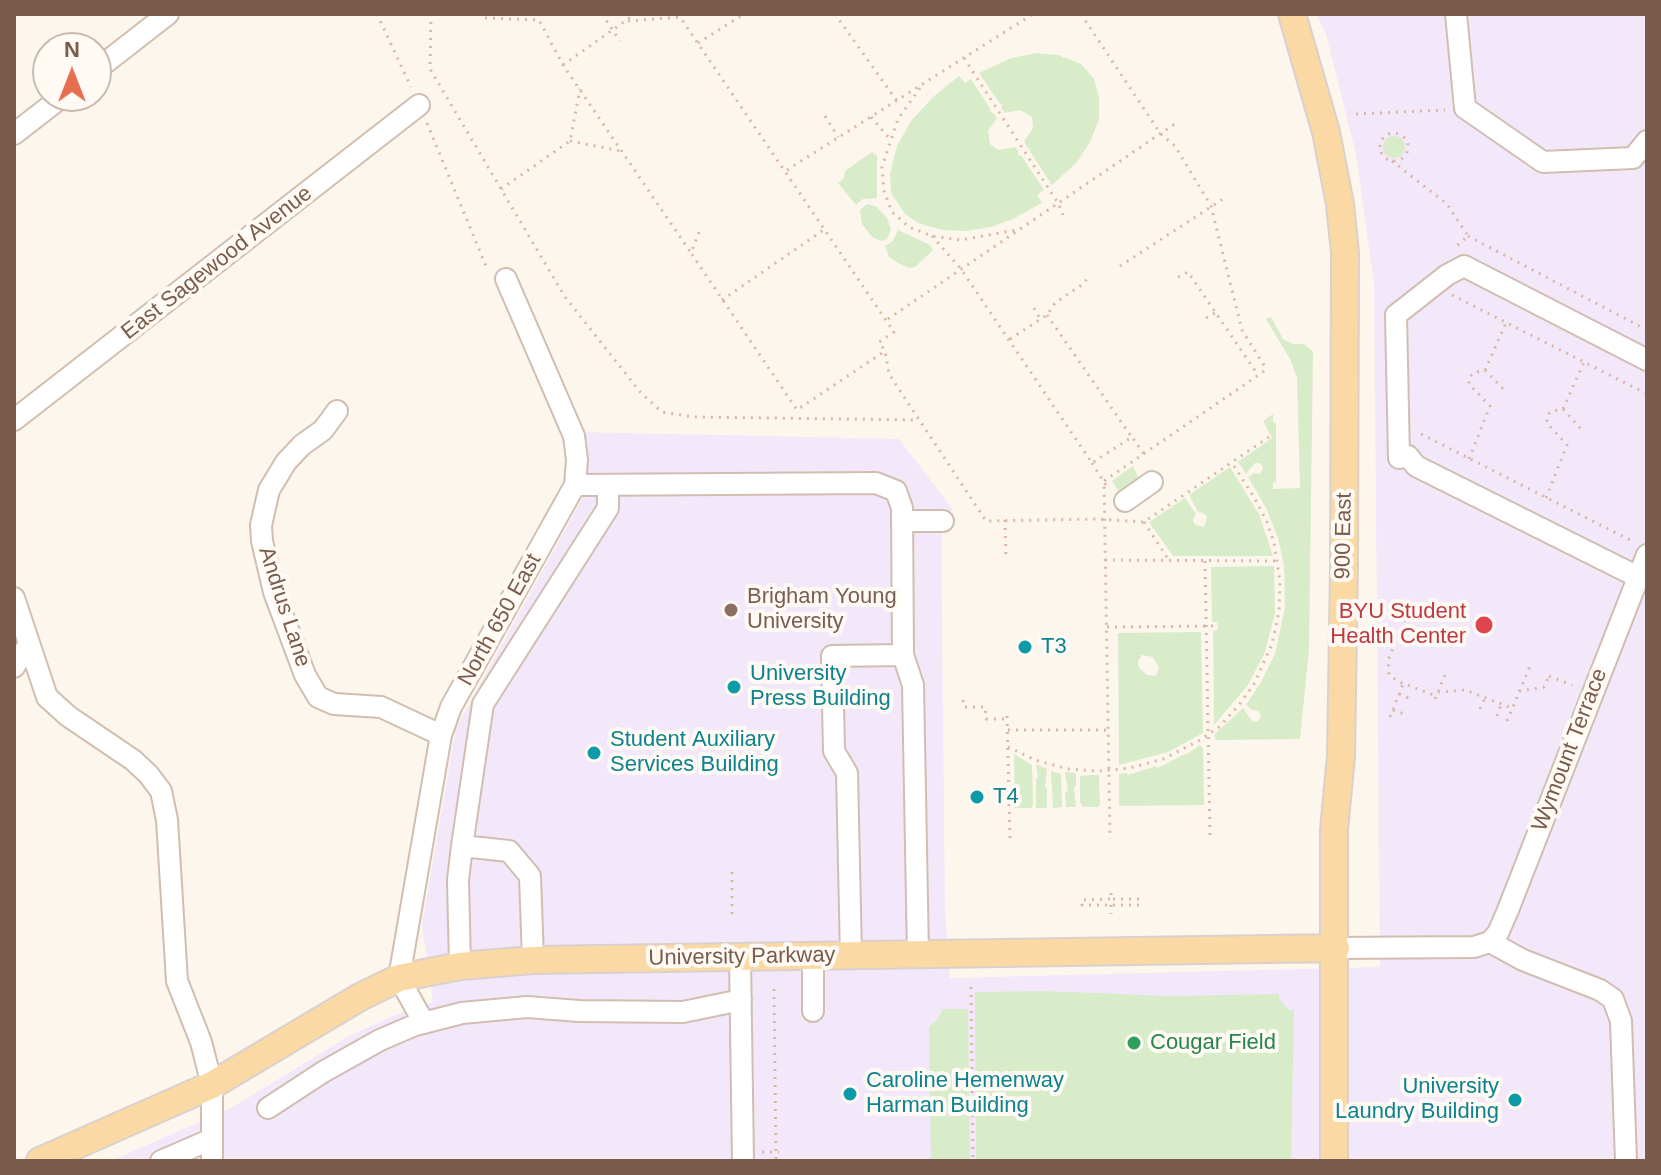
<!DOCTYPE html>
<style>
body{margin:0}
#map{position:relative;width:1661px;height:1175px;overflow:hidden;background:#fdf6ec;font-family:Helvetica,sans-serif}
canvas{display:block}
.frame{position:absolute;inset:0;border:16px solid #7a5c4d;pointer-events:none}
.north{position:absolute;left:32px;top:32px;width:80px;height:80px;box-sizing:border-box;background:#fffaf3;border:2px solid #cabbb1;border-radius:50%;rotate:0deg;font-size:22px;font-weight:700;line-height:32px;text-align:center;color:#7a5c4d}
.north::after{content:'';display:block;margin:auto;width:28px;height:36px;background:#e76f51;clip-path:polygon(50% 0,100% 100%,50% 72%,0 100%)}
</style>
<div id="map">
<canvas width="1661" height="1175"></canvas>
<div class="frame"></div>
<div class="north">N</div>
</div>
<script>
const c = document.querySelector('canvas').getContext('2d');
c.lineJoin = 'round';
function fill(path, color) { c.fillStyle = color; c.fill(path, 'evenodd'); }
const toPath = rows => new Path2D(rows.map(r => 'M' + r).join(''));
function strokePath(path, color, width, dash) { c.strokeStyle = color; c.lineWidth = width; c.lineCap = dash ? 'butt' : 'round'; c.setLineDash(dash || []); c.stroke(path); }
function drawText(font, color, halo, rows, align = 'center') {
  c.font = font + ' Helvetica,sans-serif'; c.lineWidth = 8; c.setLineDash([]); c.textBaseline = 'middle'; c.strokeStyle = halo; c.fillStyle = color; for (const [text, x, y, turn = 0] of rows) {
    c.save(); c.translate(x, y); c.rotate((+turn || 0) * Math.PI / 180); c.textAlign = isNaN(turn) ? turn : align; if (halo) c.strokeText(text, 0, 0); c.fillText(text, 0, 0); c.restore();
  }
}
fill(toPath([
 [1316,14,1647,14,1647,1161,111,1161,233,1107,349,1036,395,1015,433,1002,422,924,456,728,582,499,580,432,899,439,954,511,941,512,945,910,950,978,1380,967,1374,283,1356,155,1326,34]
]), '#f3e8fa');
fill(toPath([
 [1037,53,1058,55,1081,64,1094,79,1099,97,1099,119,1090,142,1077,162,1052,185,1029,150,1031,148,1028,148,1024,142,1033,128,1032,117,1020,110,1005,113,1001,107,1003,105,1000,104,979,73,1011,58],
 [959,76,965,83,971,79,991,110,989,112,993,113,997,118,988,131,990,144,998,150,1016,147,1019,153,1018,156,1021,155,1044,190,1037,195,1042,203,1013,219,991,227,966,231,942,230,918,223,905,214,891,193,890,174,897,146,911,121,933,97],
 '1383 147a11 11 0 1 1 22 0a11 11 0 1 1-22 0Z',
 [872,152,877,156,877,198,863,199,856,205,838,183,844,178,845,171],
 [867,204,876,206,887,218,891,229,887,239,882,241,872,237,862,224,860,210],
 [898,230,930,245,933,250,915,267,909,268,898,263,889,257,885,246,892,242],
 [1271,317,1283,339,1293,344,1304,344,1313,352,1309,649,1300,739,1216,740,1214,735,1243,708,1252,721,1257,722,1261,718,1259,711,1252,710,1246,705,1261,682,1275,654,1285,607,1284,566,1278,538,1266,508,1248,477,1254,473,1260,474,1263,467,1260,463,1255,463,1246,474,1238,462,1272,438,1263,421,1273,414,1273,423,1276,423,1276,482,1273,483,1273,489,1300,488,1297,378,1290,359,1266,319],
 [1133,466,1139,479,1119,492,1112,481],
 [1230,467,1259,514,1273,556,1173,556,1149,522,1185,498,1196,514,1193,519,1195,525,1204,527,1207,517,1203,513,1198,512,1189,495],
 [1274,566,1275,613,1265,652,1248,685,1214,725,1213,631,1218,630,1217,622,1212,622,1211,567],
 [1201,632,1203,733,1168,752,1119,765,1118,633],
 [1142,655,1153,657,1159,668,1156,676,1147,675,1139,668,1138,661],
 [1200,745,1203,748,1204,805,1119,806,1119,774,1127,773,1128,775,1156,766,1158,768,1185,754,1186,755],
 [1014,754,1032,765,1033,805,1031,808,1015,808],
 [1036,764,1047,769,1045,787,1047,788,1047,808,1036,808,1036,779,1038,778],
 [1051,771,1061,774,1062,807,1053,808],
 [1065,772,1076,773,1076,786,1074,787,1076,807,1066,807,1065,792,1068,791],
 [1091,775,1099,775,1100,804,1098,807,1083,807,1080,802,1080,776],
 [1044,991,1170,996,1279,994,1279,999,1289,1010,1294,1010,1291,1161,976,1161,975,992],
 [943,1009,968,1009,970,1161,931,1161,929,1027,937,1020]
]), '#d8ecc9');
const minor = toPath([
 [1456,14,1465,108,1543,162,1633,158,1647,141],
 [96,70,168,14],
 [14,134,63,96],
 [337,411,323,430,302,445,286,462,269,490,261,525,262,541,274,592,305,675,318,697,334,704,381,707,441,735],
 [14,420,419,105],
 [575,485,876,483,896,491,902,508,903,655,913,685,918,955],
 [1125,501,1152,482],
 [902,521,943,521],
 [1638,577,1416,466,1408,456,1399,458,1396,315,1447,275,1464,266,1647,360],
 [14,598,47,697,68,716,133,760,148,774,161,791,167,820,177,981,201,1042,212,1085,212,1161],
 [14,667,29,644],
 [462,846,483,704,608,508,608,486],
 [1490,942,1498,933,1508,910,1647,555],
 [1490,942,1523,960,1600,990,1613,999,1621,1021,1626,1161],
 [1336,948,1474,947,1490,942],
 [851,956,847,773,834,751,832,656,903,655],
 [813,957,813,1011],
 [740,958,743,1161],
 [460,966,458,880,462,846,509,851,530,876,533,960],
 [424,1023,399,978,441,735,451,707,575,485,577,460,574,436,506,279],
 [268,1108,323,1072,380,1040,415,1025,462,1013,527,1007,579,1011,683,1012,741,1000],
 [161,1161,212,1139]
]);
const major = toPath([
 [1292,14,1326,132,1340,204,1345,253,1344,567,1341,756,1334,830,1334,1161],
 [40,1161,212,1085,360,997,399,978,460,966,533,960,1336,948]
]);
strokePath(minor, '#d1beb0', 24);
strokePath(major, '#dad1cd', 30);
strokePath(toPath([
 [377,14,411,87],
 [431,14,430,69,565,297,641,393,662,412,694,417,919,420],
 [602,14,620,41],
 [678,14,894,332,879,342,885,351,889,374,986,521,1096,519,1144,522,1269,437],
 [835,14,897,101],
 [1081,14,1160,133,1175,146,1211,206,1242,330,1265,367,1263,372,1104,481,1110,839],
 [485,18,539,20,563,65,691,253],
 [628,21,680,17],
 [698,43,744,14],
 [964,58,1058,203,1063,215],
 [563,65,635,14],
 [920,88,898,119,882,167,884,191,892,212,909,227,932,236,961,240,1016,230],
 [1356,114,1445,110],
 [825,116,838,137],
 [871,117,889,138],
 [427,123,488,271],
 '1380 147a14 14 0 1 1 28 0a14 14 0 1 1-28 0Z',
 [570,141,621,151],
 [1392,161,1447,204,1468,236,1453,249],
 [787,170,1033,14],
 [501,189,570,141,580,89],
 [699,232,691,253,797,410,885,351],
 [932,236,961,269,1092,463,1132,437,1144,454],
 [1468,236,1647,330],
 [1120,266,1223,199],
 [1178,277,1188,272,1258,375],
 [1452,295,1647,394],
 [722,300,825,229],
 [1034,308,1040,319],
 [1047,315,1131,436],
 [1206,318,1215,313],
 [888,319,1176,123],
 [1010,339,1047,315,1055,303,1083,284,1087,279],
 [1485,370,1504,390],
 [1563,409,1581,429],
 [1421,434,1630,540],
 [1469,459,1490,406,1469,384,1469,378,1473,373,1485,370,1506,323],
 [1092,463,1109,490],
 [1546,498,1567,445,1547,423,1547,417,1550,412,1563,409,1584,362],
 [1005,520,1006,558],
 [1144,522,1168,559],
 [1105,560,1278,561],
 [1205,561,1210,836],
 [1413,609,1410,608,1388,660,1389,674,1397,681,1436,696],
 [1107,627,1217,626],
 [1378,636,1397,639],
 [1549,676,1572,685],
 [1519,691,1544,687,1550,674],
 [1438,692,1465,690,1512,708],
 [1399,694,1411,699],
 [1435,699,1447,670],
 [963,700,964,707,985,707,986,719,1007,719],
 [1480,709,1485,698],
 [1393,710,1404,714],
 [1007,716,1010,839],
 [1497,716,1501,705],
 [1390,717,1403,684],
 [1507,721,1530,666],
 [1008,730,1108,730],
 [1008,747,1035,760,1068,769,1099,771,1130,768,1163,759,1200,740,1219,727,1239,705,1254,684,1272,644,1279,612,1280,581,1274,543,1267,522,1254,497,1232,463],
 [732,872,732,917],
 [1111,893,1111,899,1139,899,1139,905,1082,905,1082,900,1111,899],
 [1111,905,1111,914],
 [971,987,973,1161],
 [774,989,776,1161],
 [762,1152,779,1152]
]), '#d9b8a5', 3, [2, 6]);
strokePath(minor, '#fff', 20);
strokePath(major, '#fbd9a5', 26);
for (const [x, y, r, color] of [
 [731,610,8,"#8d6e63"],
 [1484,625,10,"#e0444e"],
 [1025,647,8,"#0f9aa8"],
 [734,687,8,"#0f9aa8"],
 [594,753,8,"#0f9aa8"],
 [977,797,8,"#0f9aa8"],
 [1134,1043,8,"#2e9e5b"],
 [850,1094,8,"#0f9aa8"],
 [1515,1100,8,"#0f9aa8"]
]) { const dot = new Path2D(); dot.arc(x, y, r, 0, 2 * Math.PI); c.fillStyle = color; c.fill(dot); strokePath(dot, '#fffaf3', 3); }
drawText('22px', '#7a5c4d', '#fffaf3', [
 ["East Sagewood Avenue",217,263,-38],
 ["900 East",1344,536,-89],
 ["Andrus Lane",284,607,72],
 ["North 650 East",500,620,-61],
 ["Wymount Terrace",1570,750,-69],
 ["University Parkway",742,957,-1]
]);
drawText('22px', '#785e54', '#fffaf3', [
 ["Brigham Young",747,597],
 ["University",747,622]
], 'left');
drawText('22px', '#be3a42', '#fffaf3', [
 ["BYU Student",1466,612],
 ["Health Center",1466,637]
], 'right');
drawText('22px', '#0d838f', '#fffaf3', [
 ["T3",1041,647],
 ["University",750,674],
 ["Press Building",750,699],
 ["Student Auxiliary",610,740],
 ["Services Building",610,765],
 ["T4",993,797],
 ["Caroline Hemenway",866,1081],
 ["Harman Building",866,1106],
 ["University",1499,1087,"right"],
 ["Laundry Building",1499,1112,"right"]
], 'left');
drawText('22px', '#27864d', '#fffaf3', [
 ["Cougar Field",1150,1043]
], 'left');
</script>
